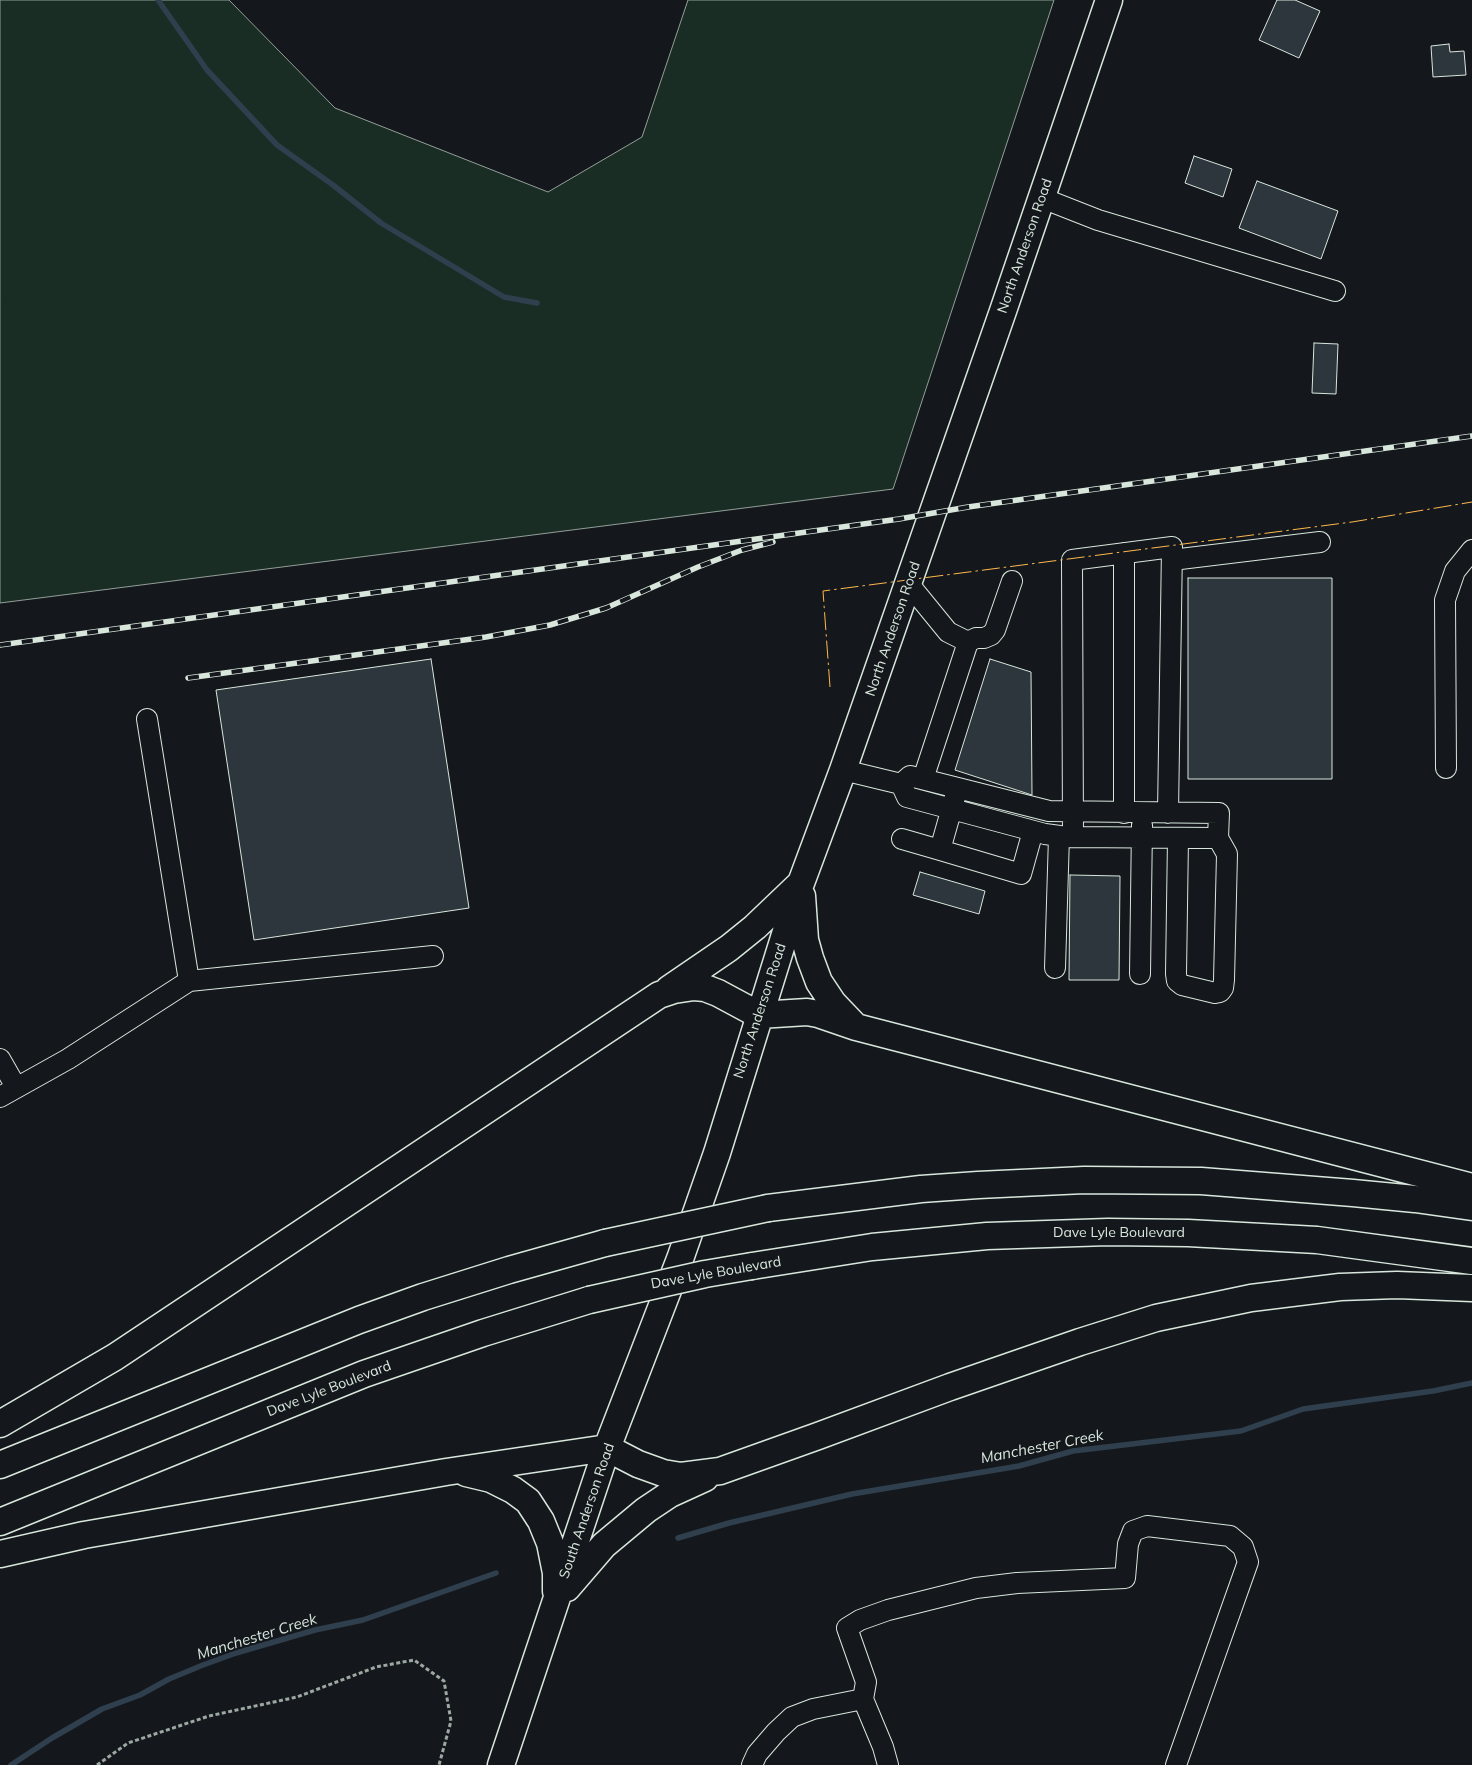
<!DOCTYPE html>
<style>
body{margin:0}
canvas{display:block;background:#14181c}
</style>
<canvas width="1472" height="1765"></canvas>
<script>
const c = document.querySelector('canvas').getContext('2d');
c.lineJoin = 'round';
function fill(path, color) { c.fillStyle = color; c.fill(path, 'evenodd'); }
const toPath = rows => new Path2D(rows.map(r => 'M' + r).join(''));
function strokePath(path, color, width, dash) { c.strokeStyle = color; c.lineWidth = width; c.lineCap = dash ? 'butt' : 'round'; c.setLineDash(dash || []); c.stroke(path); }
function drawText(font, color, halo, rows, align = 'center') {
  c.font = font + ' Mulish,sans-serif'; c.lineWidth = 4; c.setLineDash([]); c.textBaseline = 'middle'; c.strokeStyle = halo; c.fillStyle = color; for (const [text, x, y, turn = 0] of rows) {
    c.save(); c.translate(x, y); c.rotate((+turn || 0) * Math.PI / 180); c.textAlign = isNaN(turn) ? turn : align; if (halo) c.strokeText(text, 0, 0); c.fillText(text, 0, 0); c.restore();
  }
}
const green = toPath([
 [0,0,229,0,335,108,548,192,642,137,688,0,1054,0,893,489,0,603,0,0]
]);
fill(green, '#1a2d24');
strokePath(green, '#939e99', 1);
strokePath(toPath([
 [158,0,207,70,277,145,333,185,381,223,504,297,537,303],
 [678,1538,729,1523,852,1494,1019,1466,1073,1451,1241,1431,1303,1409,1433,1391,1472,1383],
 [11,1765,52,1738,102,1709,140,1695,169,1679,203,1665,236,1653,315,1630,363,1620,496,1573]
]), '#2f3f4d', 5.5);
const building = toPath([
 [1277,0,1295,0,1320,11,1299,58,1259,40,1277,0],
 [1449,44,1450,52,1464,51,1466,75,1433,77,1431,46,1449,44],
 [1194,156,1232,169,1223,197,1185,183,1194,156],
 [1257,181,1338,211,1321,259,1239,228,1257,181],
 [1314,343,1338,344,1336,394,1312,393,1314,343],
 [1188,578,1332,578,1332,779,1188,779,1188,578],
 [431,659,469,908,254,940,216,690,431,659],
 [990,659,1031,672,1032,795,955,770,990,659],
 [920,872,985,891,979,914,913,895,920,872],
 [1070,875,1120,876,1119,980,1069,980,1070,875]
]);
fill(building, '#2c363c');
strokePath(building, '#d8e6dc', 1);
const minor = toPath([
 [1042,198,1098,220,1335,291],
 [1172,560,1320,542],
 [908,583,948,632,968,642,923,779],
 [968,642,976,638,984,638,991,635,995,630,1012,581],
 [1446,768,1445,600,1455,571,1472,550],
 [843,770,901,784],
 [901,784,910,776,1049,811,1219,813,1218,838,1227,854,1224,980,1223,988,1220,992,1215,993,1182,985,1177,981,1176,974,1178,838],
 [901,784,907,797,1045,834,1067,837,1218,838],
 [955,797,940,850,1021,874,1033,831],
 [1124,813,1124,553],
 [1073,837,1072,560,1172,547,1168,813],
 [902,839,940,850],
 [1055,968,1059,836],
 [1140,974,1142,825],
 [189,981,433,956],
 [0,1059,16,1087],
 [0,1097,68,1059,189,981,147,719],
 [752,1765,757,1754,776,1732,792,1717,813,1709,863,1699],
 [888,1765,883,1747,863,1699,866,1682,847,1628,860,1620,888,1610,976,1588,1017,1583,1125,1578,1128,1544,1133,1531,1147,1526,1230,1536,1243,1547,1248,1562,1176,1765]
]);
const major = toPath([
 [802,896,805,940,810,958,819,982,833,1003,854,1025],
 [669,989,729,948,755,927,799,885],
 [768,1208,921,1189,978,1185,1084,1180,1201,1181,1353,1193,1415,1199,1472,1207],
 [752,1266,872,1247,935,1241,987,1236,1108,1232,1188,1233,1317,1240,1472,1261],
 [0,1424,115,1357,659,995,674,990,694,987,705,988,718,993,759,1015,807,1012,818,1014,856,1027,1472,1187],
 [0,1465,359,1320,423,1297,509,1270,605,1243],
 [466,1473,491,1479,513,1490,528,1501,541,1521,550,1543,556,1573,556,1591],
 [0,1522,364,1374,483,1333,589,1300],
 [0,1554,84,1535,446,1472,607,1448,638,1464,663,1473,681,1476,720,1471,818,1436,950,1387,1080,1342,1156,1318,1251,1298,1340,1287,1397,1285,1472,1288],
 [567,1588,604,1545,646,1510,670,1494,705,1478],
 [501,1765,607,1448,680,1259,717,1153,801,883,843,770,1003,311,1109,0]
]);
strokePath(minor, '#d8e6dc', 22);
strokePath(major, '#d8e6dc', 29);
strokePath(toPath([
 [97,1765,128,1743,209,1716,297,1697,376,1667,414,1660,444,1681,451,1721,439,1765]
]), '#9da8a2', 3, [4, 2.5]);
strokePath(minor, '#14181c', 20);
strokePath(major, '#14181c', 26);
const rail = toPath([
 [0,645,899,519,968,507,1472,436],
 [188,678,486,637,550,625,606,608,698,567,742,550,773,542]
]);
strokePath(rail, '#d8e6dc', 5.5);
strokePath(rail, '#14181c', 4, [11]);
const majorBridge = toPath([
 [605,1243,768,1208],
 [589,1300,705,1274,752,1266]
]);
strokePath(majorBridge, '#d8e6dc', 29, []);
strokePath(majorBridge, '#14181c', 26);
strokePath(toPath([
 [830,687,823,591,1352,522,1472,502]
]), '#ffb74d', 1, [18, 4, 2.5, 4]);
drawText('14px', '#d8e6dc', '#14181c', [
 ["North Anderson Road",1025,246,-71],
 ["North Anderson Road",893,629,-71],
 ["North Anderson Road",760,1011,-72],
 ["Dave Lyle Boulevard",1119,1233],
 ["Dave Lyle Boulevard",716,1273,-10],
 ["Dave Lyle Boulevard",329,1389,-21],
 ["South Anderson Road",587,1511,-71]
]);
drawText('italic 15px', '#d8e6dc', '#14181c', [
 ["Manchester Creek",1042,1447,-11],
 ["Manchester Creek",257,1637,-17]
]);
</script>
